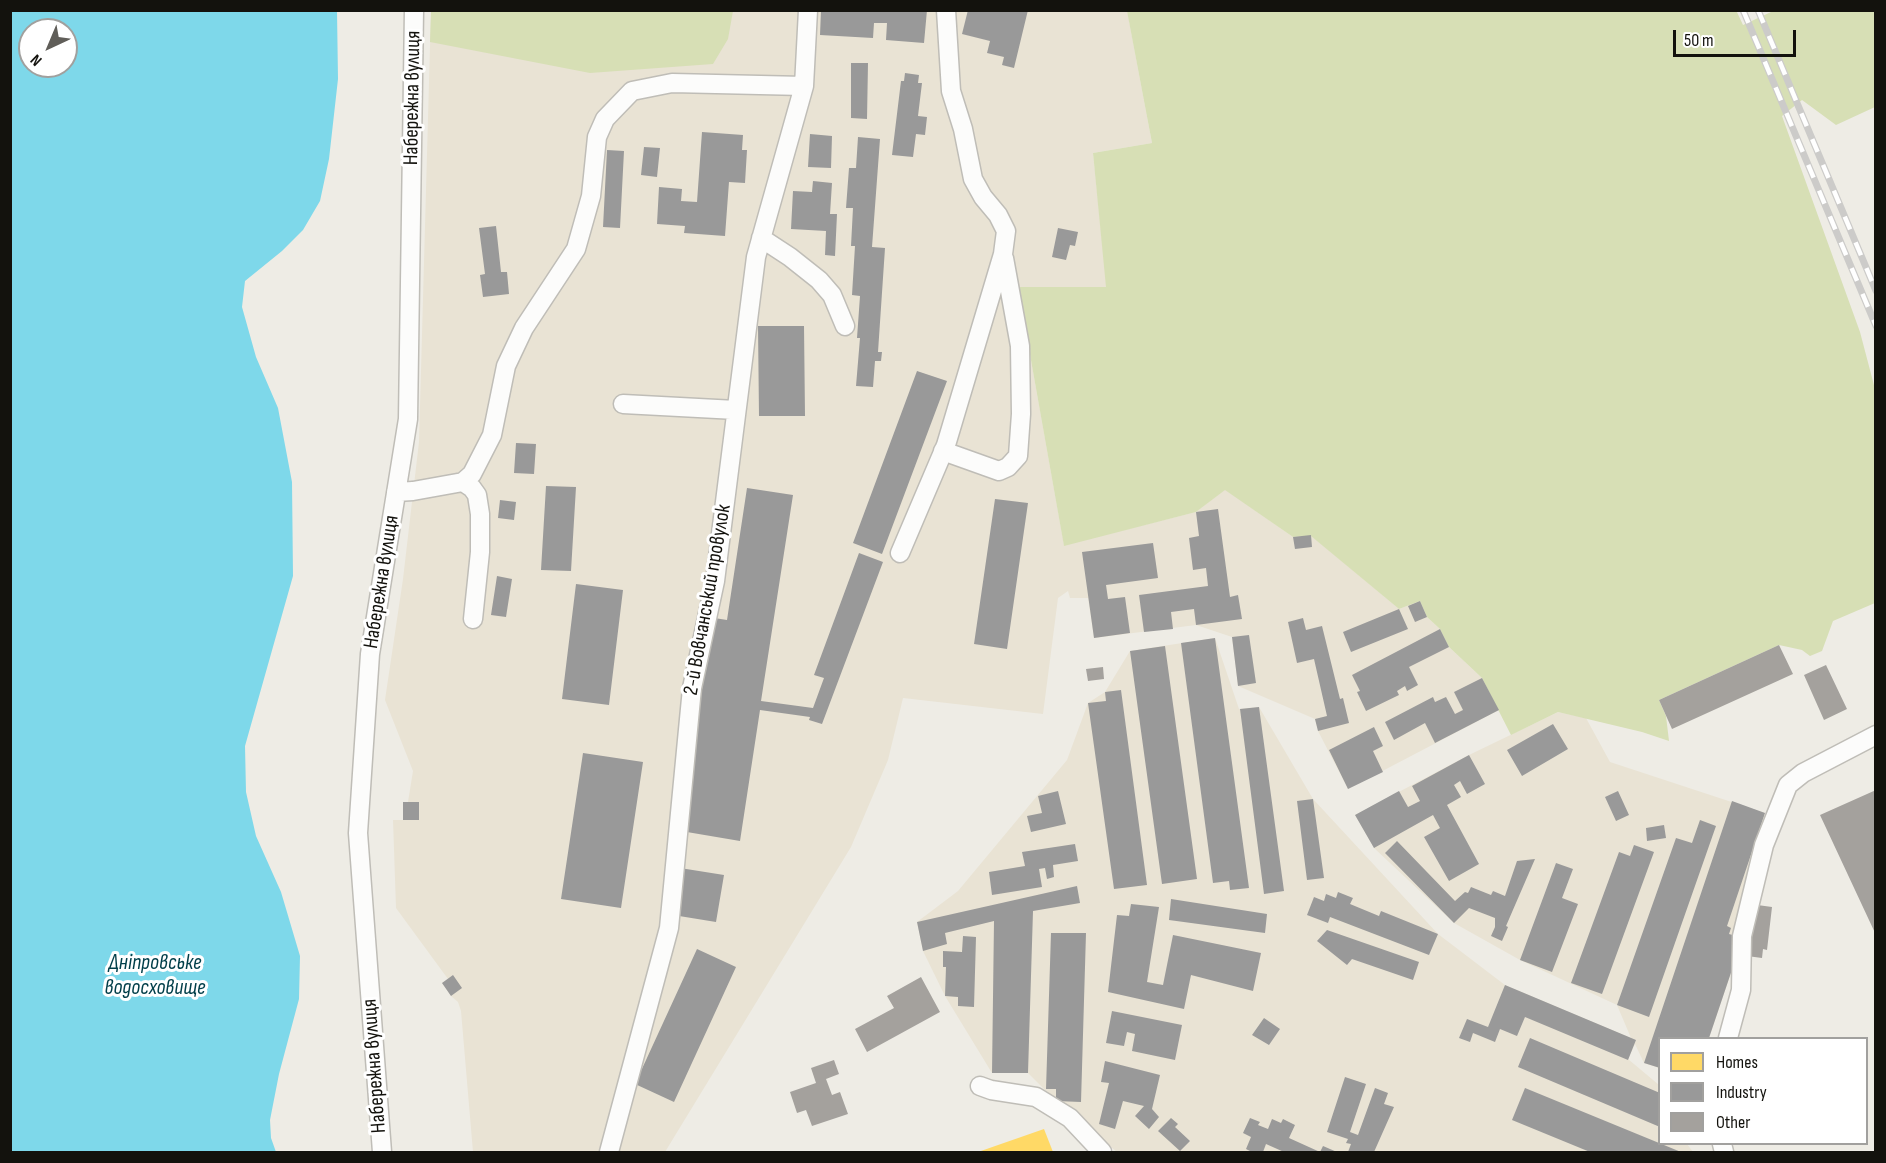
<!DOCTYPE html>
<meta charset="utf-8">
<style>
body{margin:0}
#map{position:relative;width:1886px;height:1163px;overflow:hidden;background:#eeece5;font-family:"Sofia Sans Condensed",sans-serif}
canvas{display:block}
.frame{position:absolute;inset:0;border:12px solid #13120d;pointer-events:none}
.legend{position:absolute;left:1658px;top:1037px;width:210px;height:108px;box-sizing:border-box;background:#fff;border:2px solid #a1a09e;margin:0;padding:8px 10px;list-style:none;font-size:18px;color:#13120d}
.legend li{display:flex;align-items:center;gap:12px;height:30px}
.legend b{width:30px;border:2px solid #a1a09e}
.north{position:absolute;left:18px;top:18px;width:60px;height:60px;box-sizing:border-box;background:#fff;border:2px solid #a1a09e;border-radius:50%;rotate:224deg;font-size:16px;font-weight:700;line-height:24px;text-align:center;color:#13120d}
.north::after{content:'';display:block;margin:auto;width:21px;height:27px;background:#605e59;clip-path:polygon(50% 0,100% 100%,50% 72%,0 100%)}
.scale{position:absolute;left:1673px;top:30px;width:123px;height:27px;box-sizing:border-box;border:3px solid #13120d;border-top:0;padding-left:8px;font-size:18px;line-height:21px;white-space:nowrap;color:#13120d;-webkit-text-stroke:4px #fff;paint-order:stroke}
</style>
<div id="map">
<canvas width="1886" height="1163"></canvas>
<div class="frame"></div>
<ul class="legend">
<li><b style="height:16px;background:#ffd966"></b>Homes</li>
<li><b style="height:16px;background:#999"></b>Industry</li>
<li><b style="height:16px;background:#a4a19d"></b>Other</li>
</ul>
<div class="north">N</div>
<div class="scale">50 m</div>
</div>
<script>
const c = document.querySelector('canvas').getContext('2d');
c.lineJoin = 'round';
function fill(path, color) { c.fillStyle = color; c.fill(path, 'evenodd'); }
const toPath = rows => new Path2D(rows.map(r => 'M' + r).join(''));
function strokePath(path, color, width, dash) { c.strokeStyle = color; c.lineWidth = width; c.lineCap = dash ? 'butt' : 'round'; c.setLineDash(dash || []); c.stroke(path); }
function drawText(font, color, halo, rows, align = 'center') {
  c.font = font + ' "Sofia Sans Condensed",sans-serif'; c.lineWidth = 6; c.setLineDash([]); c.textBaseline = 'middle'; c.strokeStyle = halo; c.fillStyle = color; for (const [text, x, y, turn = 0] of rows) {
    c.save(); c.translate(x, y); c.rotate((+turn || 0) * Math.PI / 180); c.textAlign = isNaN(turn) ? turn : align; if (halo) c.strokeText(text, 0, 0); c.fillText(text, 0, 0); c.restore();
  }
}
fill(toPath([
 [1127,10,1152,143,1093,153,1107,287,1018,287,1064,545,1196,512,1225,489,1293,537,1311,535,1399,609,1420,601,1427,617,1440,629,1449,647,1482,678,1499,710,1348,789,1318,731,1315,719,1238,686,1232,637,1196,625,1094,638,1088,598,1070,598,1068,591,1058,598,1043,714,903,698,888,760,851,847,665,1152,473,1152,461,1011,458,1002,451,996,442,983,448,979,396,908,393,820,403,820,403,802,408,802,413,771,385,700,403,579,419,442,431,11],
 [1215,638,1239,709,1259,707,1313,799,1438,934,1505,985,1631,1038,1617,1005,1520,960,1454,923,1374,848,1355,815,1469,755,1558,712,1586,718,1610,762,1765,813,1736,936,1739,949,1709,1038,1660,1038,1659,1068,1644,1063,1635,1044,1628,1059,1659,1085,1660,1144,1687,1144,1693,1152,1117,1152,1056,1101,1028,1073,992,1073,945,996,923,951,917,922,958,891,1067,760,1088,703,1105,692,1130,651]
]), '#e9e3d4');
fill(toPath([
 [1736,10,1743,25,1771,12,1770,11,1875,11,1875,107,1836,125,1802,100,1782,116,1860,332,1875,389,1875,603,1833,621,1822,651,1810,656,1802,650,1779,645,1659,700,1666,716,1669,741,1642,732,1558,712,1511,735,1482,678,1449,647,1440,629,1427,617,1420,601,1399,609,1311,536,1293,537,1225,490,1196,512,1064,546,1018,287,1106,287,1093,153,1152,143,1127,11],
 [431,11,431,10,733,11,728,39,713,64,590,73,430,42]
]), '#d7dfb5');
fill(toPath([
 [10,11,337,11,338,79,329,159,320,201,303,230,282,251,245,281,242,307,256,357,278,408,292,482,293,576,245,746,246,792,256,836,281,892,300,956,299,999,279,1074,270,1120,271,1138,276,1152,11,1152],
 [30,30,66,30,66,66,30,66]
]), '#7ed8ea');
fill(toPath([
 [1044,1129,1053,1152,978,1152]
]), '#ffd966');
fill(toPath([
 [821,10,927,10,924,43,886,40,887,23,874,23,873,38,820,35],
 [968,10,1028,10,1014,68,1002,65,1004,57,987,53,990,41,962,34],
 [851,63,868,63,867,119,851,118],
 [905,73,919,75,918,83,922,83,918,116,927,117,925,135,916,134,913,157,892,155,901,81,904,81],
 [702,132,743,135,742,150,747,150,745,183,729,182,725,236,684,233,685,226,657,224,659,187,682,189,681,201,697,202],
 [810,134,832,136,831,168,808,167],
 [858,137,880,139,872,247,885,248,878,352,882,352,881,361,875,361,873,387,856,386,860,338,857,338,860,296,852,295,855,246,851,246,853,208,846,208,849,168,856,168],
 [644,147,660,148,657,177,641,175],
 [607,150,624,151,620,228,603,227],
 [813,181,832,183,830,214,837,214,835,256,825,255,826,231,791,229,793,191,812,192],
 [496,226,501,272,507,272,509,294,483,297,480,275,485,274,479,228],
 [1058,228,1078,232,1075,246,1070,245,1066,260,1052,257],
 [758,326,804,326,805,416,759,416],
 [917,371,947,381,882,554,853,543],
 [516,443,536,444,534,474,514,473],
 [546,486,576,487,571,571,541,570],
 [747,488,793,495,761,701,813,708,824,678,814,675,859,553,883,562,822,724,809,720,810,717,760,710,740,841,681,831,705,669,708,617,727,620],
 [995,499,1028,503,1007,649,974,644],
 [500,500,516,502,514,520,498,518],
 [1218,509,1230,597,1238,595,1242,619,1196,625,1194,609,1171,612,1173,629,1144,632,1139,595,1208,586,1206,568,1193,570,1189,538,1199,536,1196,512],
 [1311,535,1312,547,1295,549,1293,537],
 [1153,543,1158,578,1106,585,1108,599,1125,597,1130,633,1094,638,1082,552],
 [497,576,512,579,506,617,491,615],
 [576,584,623,590,609,705,562,699],
 [1420,601,1427,617,1415,622,1408,606],
 [1399,609,1408,629,1351,652,1343,632],
 [1303,618,1306,630,1322,626,1340,699,1343,698,1349,723,1318,731,1315,719,1327,716,1314,659,1297,663,1288,622],
 [1440,629,1449,647,1409,667,1418,685,1407,691,1405,686,1397,691,1399,695,1366,711,1357,692,1360,691,1352,675],
 [1249,635,1256,683,1238,686,1232,637],
 [1215,638,1249,888,1230,890,1229,881,1213,883,1181,643],
 [1165,646,1197,879,1162,884,1130,651],
 [1482,678,1499,710,1435,743,1425,723,1394,740,1385,722,1433,697,1435,702,1446,697,1455,714,1463,710,1454,692],
 [1121,690,1147,885,1114,889,1088,703,1106,701,1105,692],
 [1259,707,1284,891,1264,894,1240,709],
 [1553,724,1568,749,1522,776,1507,750],
 [1374,727,1383,746,1373,751,1383,772,1348,789,1329,750],
 [583,753,643,762,621,908,561,899],
 [1469,755,1485,784,1467,794,1460,781,1454,785,1461,797,1447,805,1479,864,1449,881,1424,837,1440,828,1433,815,1374,848,1355,815,1399,791,1408,807,1420,801,1412,786],
 [1058,791,1066,824,1031,832,1027,816,1042,813,1038,796],
 [1618,791,1629,815,1616,821,1605,797],
 [1313,799,1324,878,1307,880,1297,801],
 [1732,801,1765,813,1727,926,1731,928,1729,934,1736,936,1732,947,1739,949,1709,1038,1660,1038,1660,1068,1644,1063],
 [403,802,419,802,419,820,403,820],
 [1700,820,1716,826,1649,1017,1617,1005,1676,838,1692,843],
 [1664,825,1666,838,1647,841,1646,828],
 [1397,841,1455,901,1465,892,1468,893,1471,887,1491,895,1493,891,1505,896,1517,861,1535,859,1506,926,1508,927,1502,941,1491,936,1495,927,1495,918,1469,908,1454,923,1385,853],
 [1075,844,1078,861,1053,865,1054,877,1047,879,1045,868,1039,869,1042,887,992,895,989,872,1025,866,1022,852],
 [1634,845,1654,852,1602,994,1571,983,1619,852,1630,856],
 [1556,863,1573,869,1562,898,1578,904,1552,972,1520,960],
 [680,868,724,875,716,922,673,915],
 [1077,886,1080,903,1033,911,1028,1073,992,1073,994,921,945,933,947,944,923,951,917,922],
 [1338,892,1353,898,1350,904,1379,916,1381,911,1438,934,1429,955,1330,917,1328,923,1307,915,1314,897,1324,901,1326,894,1336,898],
 [1171,899,1267,914,1265,933,1169,920],
 [1131,904,1159,907,1147,982,1163,985,1173,935,1261,953,1253,991,1191,975,1184,1009,1108,992,1117,915,1129,916],
 [1327,930,1419,962,1413,980,1352,959,1347,965,1317,941],
 [1051,933,1086,933,1081,1102,1056,1101,1056,1089,1046,1089],
 [963,936,976,937,974,1007,958,1006,958,997,945,996,946,967,943,967,943,951,962,952],
 [697,949,736,967,674,1102,635,1084],
 [453,975,462,988,451,996,442,983],
 [1505,985,1636,1040,1628,1060,1525,1017,1517,1036,1500,1029,1495,1042,1473,1033,1470,1042,1459,1038,1467,1019,1488,1027],
 [1112,1011,1182,1025,1175,1060,1132,1051,1135,1034,1127,1032,1124,1046,1106,1043],
 [1264,1018,1280,1029,1269,1045,1252,1035],
 [1530,1038,1660,1093,1660,1127,1518,1067],
 [1105,1061,1160,1075,1152,1109,1159,1117,1149,1129,1135,1116,1144,1106,1123,1101,1115,1129,1099,1124,1109,1083,1101,1082],
 [1345,1077,1366,1084,1350,1132,1358,1135,1375,1088,1388,1093,1384,1104,1394,1107,1374,1152,1348,1152,1351,1144,1346,1143,1348,1139,1327,1132],
 [1525,1088,1681,1152,1590,1152,1512,1120],
 [1171,1118,1178,1124,1175,1127,1190,1141,1180,1151,1158,1131],
 [1250,1118,1260,1122,1258,1125,1268,1129,1272,1119,1281,1123,1283,1119,1295,1125,1289,1138,1320,1152,1323,1146,1337,1152,1284,1152,1266,1144,1263,1152,1252,1152,1246,1149,1251,1137,1243,1133]
]), '#999');
fill(toPath([
 [1779,645,1793,674,1672,729,1659,700],
 [1826,665,1847,709,1824,720,1804,675],
 [1103,667,1104,679,1088,681,1086,669],
 [1876,790,1876,935,1820,815],
 [1750,904,1772,907,1767,950,1763,949,1762,958,1747,956],
 [921,977,940,1012,867,1052,855,1029,894,1008,887,996],
 [834,1060,839,1074,826,1079,832,1095,840,1092,848,1114,812,1126,806,1110,797,1113,790,1092,816,1083,811,1068]
]), '#a4a19d');
const minor = toPath([
 [761,238,790,257,819,280,832,295,845,326],
 [623,404,736,410],
 [943,451,999,471,1008,467,1018,456,1021,414,1020,346,1004,258],
 [463,482,472,488,477,495,480,514,480,552,473,619],
 [396,492,413,491,463,482,472,474,492,435,506,366,524,328,576,249,591,196,597,137,605,119,632,91,672,83,804,86],
 [900,553,946,445,1003,254,1006,231,998,215,983,197,973,179,963,129,951,91,946,10],
 [1728,1038,1741,990,1742,936,1764,845,1788,785,1803,773,1876,735],
 [980,1086,991,1090,1036,1097,1070,1118,1102,1152],
 [1722,1144,1724,1152],
 [382,1152,358,833,370,654,408,419,414,10],
 [609,1152,669,928,692,688,715,581,756,257,804,86,808,10]
]);
strokePath(minor, '#bfbdb7', 21);
strokePath(minor, '#fcfcfb', 18);
const rail = toPath([
 [1743,10,1876,326],
 [1758,10,1876,291]
]);
strokePath(rail, '#cccbc9', 7);
strokePath(rail, '#fff', 4.5, [14]);
drawText('21px', '#13120d', '#fff', [
 ["Набережна вулиця",413,98,-89],
 ["Набережна вулиця",382,582,-81],
 ["2-й Вовчанський провулок",708,600,-80],
 ["Набережна вулиця",375,1066,-94]
]);
drawText('italic 22px', '#003e49', '#fff', [
 ["Дніпровське",155,963],
 ["водосховище",155,988]
]);
</script>
